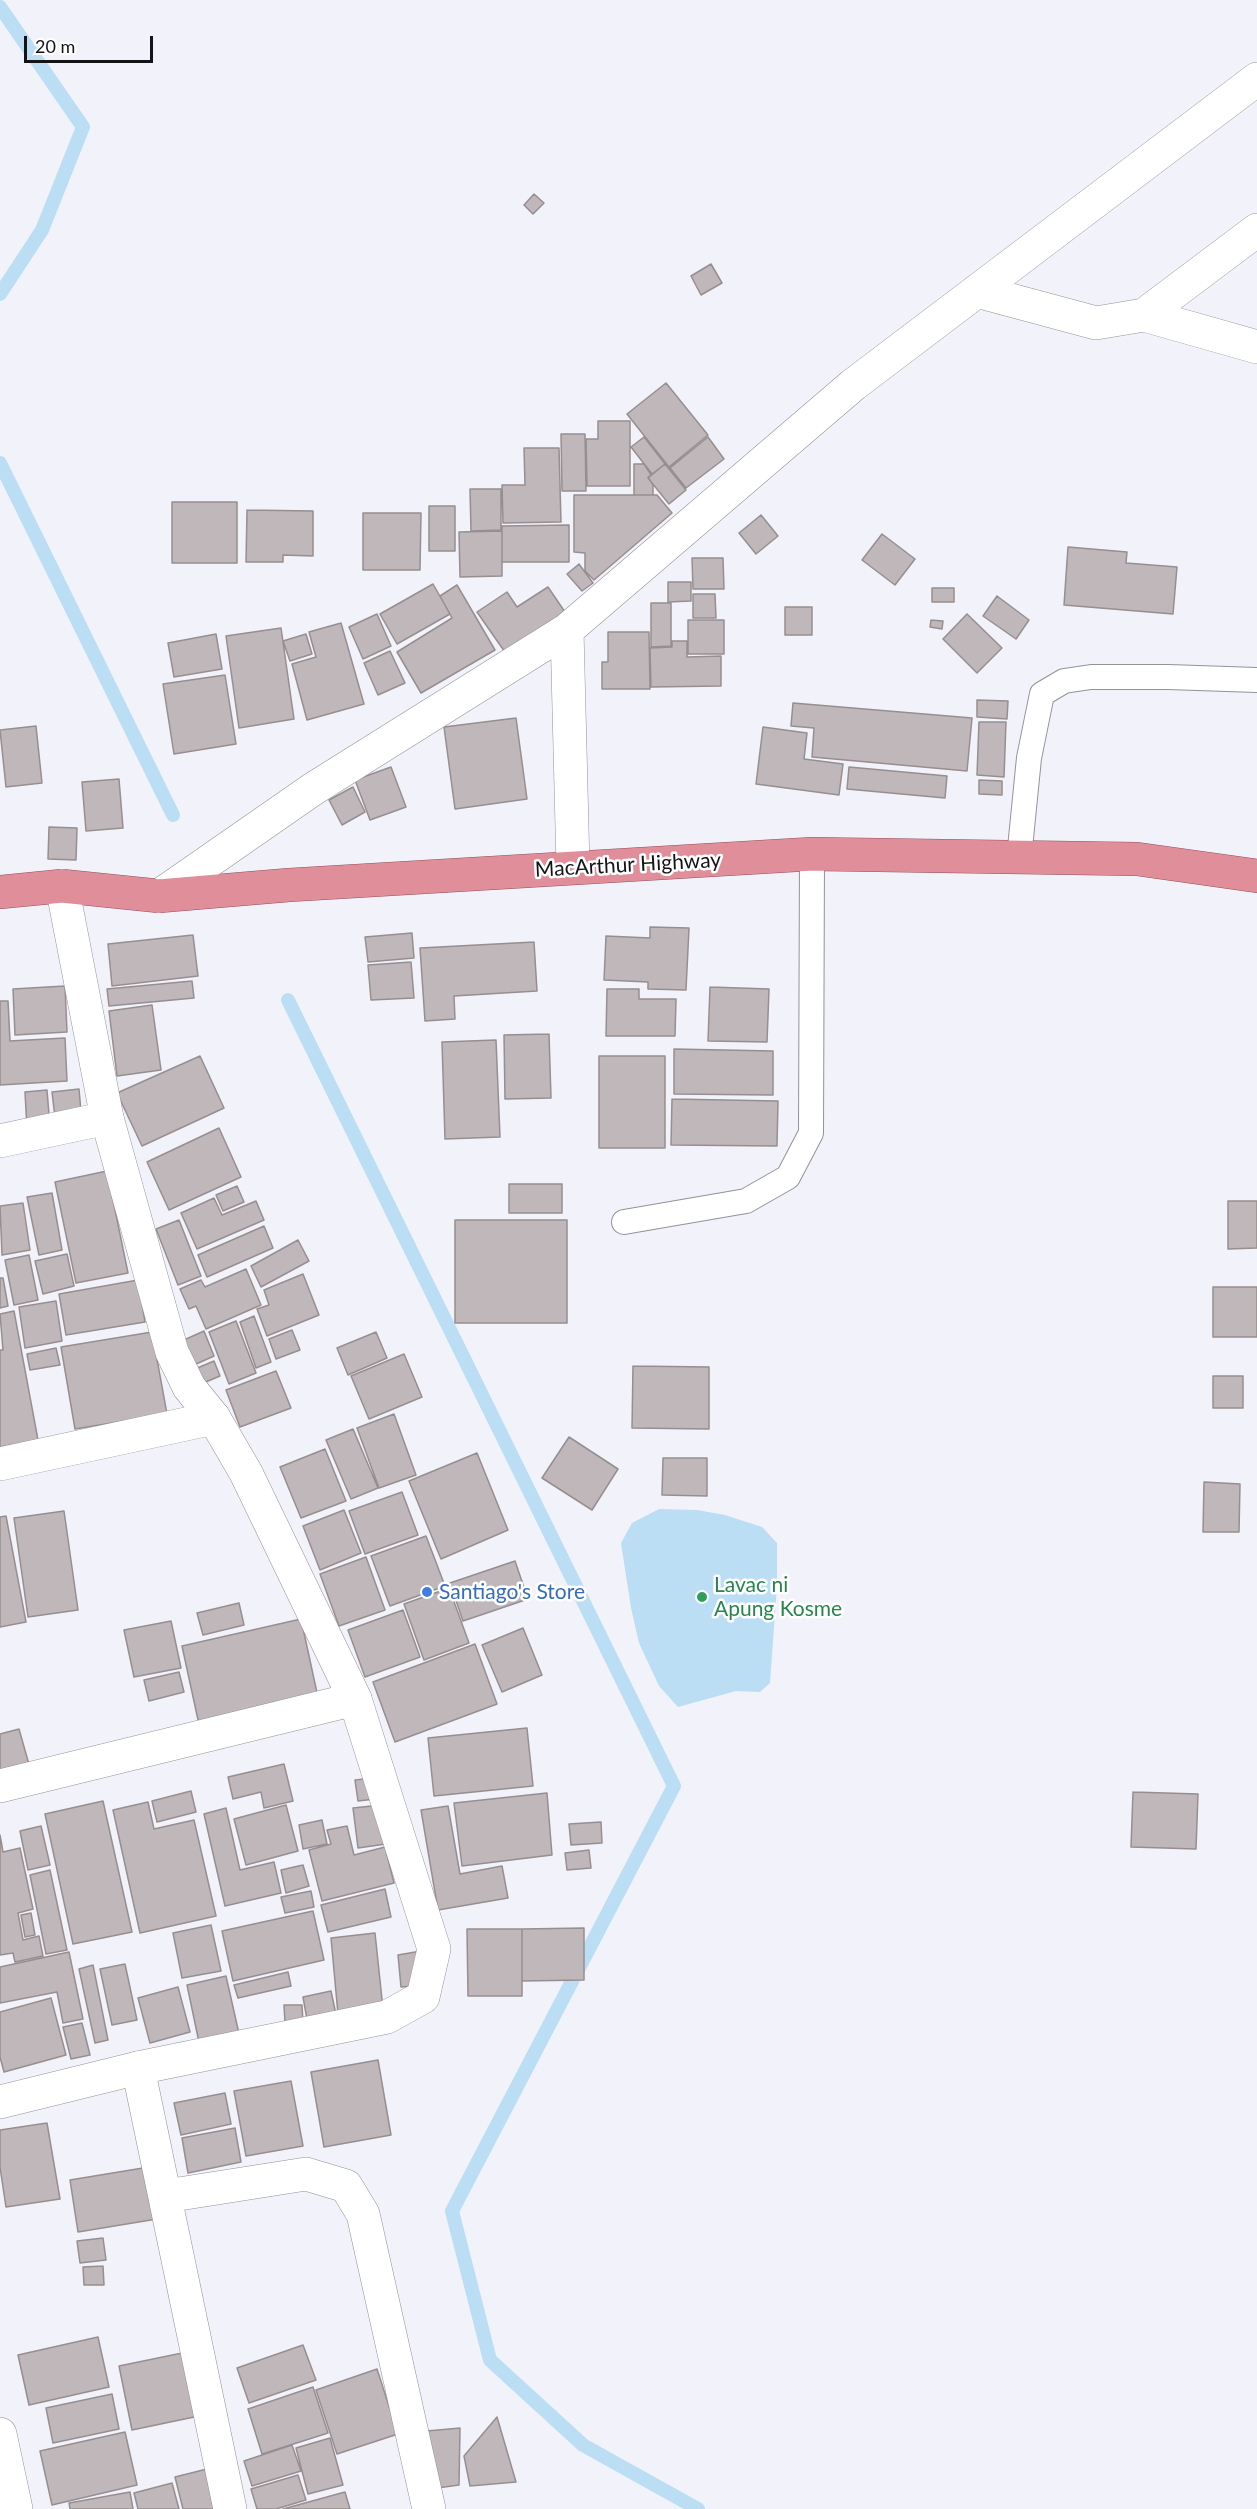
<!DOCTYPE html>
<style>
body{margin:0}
#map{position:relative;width:1257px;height:2509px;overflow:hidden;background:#f2f2fa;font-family:Lato,sans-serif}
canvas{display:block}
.scale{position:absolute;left:24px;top:36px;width:129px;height:27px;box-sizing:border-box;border:3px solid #141417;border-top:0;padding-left:8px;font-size:18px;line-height:21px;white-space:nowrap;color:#141417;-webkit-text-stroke:4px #fff;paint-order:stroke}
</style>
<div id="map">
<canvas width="1257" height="2509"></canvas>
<div class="scale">20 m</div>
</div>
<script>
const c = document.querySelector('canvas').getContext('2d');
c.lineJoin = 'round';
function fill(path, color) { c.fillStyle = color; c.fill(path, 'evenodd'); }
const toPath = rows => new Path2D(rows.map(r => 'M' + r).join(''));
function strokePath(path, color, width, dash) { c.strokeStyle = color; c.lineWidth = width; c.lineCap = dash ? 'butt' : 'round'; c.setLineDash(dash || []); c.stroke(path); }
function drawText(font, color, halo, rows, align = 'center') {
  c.font = font + ' Lato,sans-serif'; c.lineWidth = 5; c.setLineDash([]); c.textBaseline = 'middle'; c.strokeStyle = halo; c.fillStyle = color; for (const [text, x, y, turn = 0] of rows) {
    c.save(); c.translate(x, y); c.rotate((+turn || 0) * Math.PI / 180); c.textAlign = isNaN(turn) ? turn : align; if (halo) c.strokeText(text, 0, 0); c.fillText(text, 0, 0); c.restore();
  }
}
fill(toPath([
 [659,1509,697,1510,725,1515,762,1527,777,1543,777,1586,770,1683,760,1692,736,1691,678,1707,659,1686,639,1643,631,1608,621,1543,632,1523]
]), '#bbdef4');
strokePath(toPath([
 [0,7,83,127,42,230,0,294],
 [0,463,173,815],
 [288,1000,674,1786,452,2211,490,2360,583,2445,698,2509]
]), '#bbdef4', 14);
const building = toPath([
 [534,194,544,203,533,214,524,205,534,194],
 [711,264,722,283,701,295,691,276,711,264],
 [666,383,708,435,669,467,627,414,666,383],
 [598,421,630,421,630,486,587,486,586,439,598,439,598,421],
 [561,434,585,434,586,491,562,491,561,434],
 [644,437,665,464,652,474,631,447,644,437],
 [708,437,724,459,686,488,670,468,708,437],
 [524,448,559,448,561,522,503,523,502,485,525,485,524,448],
 [634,464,644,464,651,475,648,477,653,485,653,495,634,495,634,464],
 [665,464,686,490,669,504,648,478,665,464],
 [470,489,501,489,501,530,471,531,470,489],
 [574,495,657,495,672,513,594,580,585,571,585,553,574,552,574,495],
 [172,502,237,502,237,563,172,563,172,502],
 [429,506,455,506,455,551,429,551,429,506],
 [247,510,313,511,313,556,283,555,283,562,246,562,247,510],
 [363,513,421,513,420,570,363,570,363,513],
 [761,515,778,536,756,554,739,533,761,515],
 [569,525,569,562,502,562,502,526,569,525],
 [502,531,502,576,460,577,459,532,502,531],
 [882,534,915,559,895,585,862,560,882,534],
 [1068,547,1127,552,1126,563,1177,567,1173,614,1064,605,1068,547],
 [692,558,723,558,724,589,693,589,692,558],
 [579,564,593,583,582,591,567,574,579,564],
 [668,582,691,582,691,601,668,602,668,582],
 [433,584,450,614,397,644,380,614,433,584],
 [457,585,495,650,421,693,397,652,452,618,440,596,457,585],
 [548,587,567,615,507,655,477,612,507,592,517,607,548,587],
 [932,588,954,588,954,602,932,602,932,588],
 [693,594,715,594,716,618,693,618,693,594],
 [997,596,1029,620,1016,639,983,616,997,596],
 [651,603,671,603,671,646,651,647,651,603],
 [785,607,812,607,812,635,785,635,785,607],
 [377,614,391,646,363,659,349,627,377,614],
 [967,614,1002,648,977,673,943,639,967,614],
 [688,620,724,620,724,654,688,654,688,620],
 [931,620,943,621,942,629,930,627,931,620],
 [341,623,364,704,307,720,292,664,316,657,309,632,341,623],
 [281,628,294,719,239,728,226,636,281,628],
 [608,632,649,632,650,689,602,689,602,662,608,662,608,632],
 [216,634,222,669,174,677,168,643,216,634],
 [306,634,312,654,290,661,283,641,306,634],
 [672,641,687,641,687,657,721,656,721,686,651,687,650,648,672,647,672,641],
 [390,651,405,683,378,695,364,663,390,651],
 [225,675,236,744,174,754,163,684,225,675],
 [977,700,1008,701,1007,719,977,717,977,700],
 [793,703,972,718,967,771,812,757,814,728,791,726,793,703],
 [516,718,527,799,455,809,444,727,516,718],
 [979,722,1006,722,1004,777,977,775,979,722],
 [36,726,42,783,6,787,0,730,36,726],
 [763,727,807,733,804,759,843,764,839,795,756,784,763,727],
 [391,767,406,807,370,820,355,780,391,767],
 [849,767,947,776,945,798,847,789,849,767],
 [119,779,123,828,86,831,82,782,119,779],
 [979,780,1002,781,1002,795,979,794,979,780],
 [353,787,365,812,342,825,329,800,353,787],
 [49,827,77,828,76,860,48,859,49,827],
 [650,927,689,928,686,990,648,989,648,982,604,980,606,936,650,938,650,927],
 [412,933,414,958,368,962,365,937,412,933],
 [193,935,198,976,112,986,108,944,193,935],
 [534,942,537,991,454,996,455,1019,425,1021,420,948,534,942],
 [411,962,414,998,371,1000,368,965,411,962],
 [192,981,194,998,109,1006,107,989,192,981],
 [65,986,67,1032,15,1035,13,989,65,986],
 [710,987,769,989,767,1042,708,1041,710,987],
 [607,989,639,989,639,999,676,999,675,1036,606,1036,607,989],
 [0,1001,8,1001,10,1041,65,1038,67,1081,0,1085,0,1001],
 [152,1005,161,1070,117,1076,109,1011,152,1005],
 [549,1034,551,1098,505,1099,504,1035,549,1034],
 [496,1040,500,1137,445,1139,442,1042,496,1040],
 [674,1049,773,1051,773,1095,674,1094,674,1049],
 [200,1056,224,1108,142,1146,117,1093,200,1056],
 [599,1056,665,1056,665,1148,599,1148,599,1056],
 [79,1089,82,1123,56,1126,52,1092,79,1089],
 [47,1090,50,1127,27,1129,25,1092,47,1090],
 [672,1099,778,1101,777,1146,671,1145,672,1099],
 [219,1128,241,1177,169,1210,147,1162,219,1128],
 [107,1171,128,1273,76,1283,55,1182,107,1171],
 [509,1184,562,1184,562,1213,509,1213,509,1184],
 [237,1186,244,1202,223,1211,216,1195,237,1186],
 [52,1193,62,1250,39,1255,27,1197,52,1193],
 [214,1198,222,1215,256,1201,264,1220,197,1249,181,1213,214,1198],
 [1228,1201,1257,1201,1257,1248,1228,1249,1228,1201],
 [23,1203,30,1250,2,1255,0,1206,23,1203],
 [179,1220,201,1276,178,1285,156,1229,179,1220],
 [455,1220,567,1220,567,1323,455,1323,455,1220],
 [264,1226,273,1248,207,1277,198,1255,264,1226],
 [298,1240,309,1261,261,1287,251,1266,298,1240],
 [67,1254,74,1286,43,1294,35,1261,67,1254],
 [29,1255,38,1300,14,1305,5,1260,29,1255],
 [246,1269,261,1305,206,1329,196,1306,189,1309,180,1289,201,1280,205,1287,246,1269],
 [303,1274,319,1315,267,1336,257,1309,269,1305,264,1290,303,1274],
 [0,1278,3,1278,8,1306,0,1308,0,1278],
 [138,1280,145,1322,66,1335,59,1294,138,1280],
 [1213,1287,1257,1287,1257,1337,1213,1337,1213,1287],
 [56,1301,62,1341,25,1348,19,1307,56,1301],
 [14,1311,38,1440,0,1447,0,1350,3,1350,0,1314,14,1311],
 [254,1316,271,1362,256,1368,240,1322,254,1316],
 [236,1321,256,1373,229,1384,209,1332,236,1321],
 [292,1330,300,1350,276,1359,269,1339,292,1330],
 [204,1331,214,1356,194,1365,184,1340,204,1331],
 [152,1332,167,1414,75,1429,61,1347,152,1332],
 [376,1332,387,1358,348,1375,337,1348,376,1332],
 [56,1348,60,1365,30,1370,27,1354,56,1348],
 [404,1354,422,1397,369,1419,351,1376,404,1354],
 [214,1361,220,1376,201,1384,195,1369,214,1361],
 [633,1366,709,1367,709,1429,632,1428,633,1366],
 [276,1371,291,1408,240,1427,226,1390,276,1371],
 [1213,1376,1243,1376,1243,1408,1213,1408,1213,1376],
 [394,1414,416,1475,379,1488,357,1428,394,1414],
 [353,1429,378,1488,351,1499,326,1440,353,1429],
 [569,1437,618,1469,592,1510,542,1478,569,1437],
 [325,1449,346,1501,301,1518,280,1467,325,1449],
 [477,1453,508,1530,441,1559,409,1481,477,1453],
 [663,1458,707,1458,707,1496,662,1495,663,1458],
 [1204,1482,1240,1484,1239,1532,1203,1532,1204,1482],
 [402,1492,418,1535,365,1554,349,1511,402,1492],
 [344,1510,361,1553,320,1570,303,1526,344,1510],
 [64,1511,78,1610,28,1617,14,1518,64,1511],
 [6,1516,26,1622,0,1627,0,1517,6,1516],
 [426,1536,445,1586,390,1606,371,1556,426,1536],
 [366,1557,385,1610,339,1626,320,1574,366,1557],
 [515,1561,528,1599,463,1621,450,1583,515,1561],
 [449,1588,469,1643,424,1660,404,1604,449,1588],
 [239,1603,244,1625,203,1635,197,1613,239,1603],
 [403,1610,420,1657,365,1677,348,1630,403,1610],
 [301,1619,319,1702,200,1729,182,1646,301,1619],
 [171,1621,181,1668,134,1677,124,1630,171,1621],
 [523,1628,542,1675,502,1692,482,1645,523,1628],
 [475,1644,497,1704,395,1742,373,1682,475,1644],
 [179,1672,184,1692,149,1701,144,1680,179,1672],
 [527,1728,533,1786,434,1796,428,1738,527,1728],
 [19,1729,30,1768,0,1776,0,1734,19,1729],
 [284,1764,293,1801,264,1808,261,1792,233,1799,228,1777,284,1764],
 [373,1778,375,1799,358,1801,355,1780,373,1778],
 [191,1791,196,1812,157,1822,152,1801,191,1791],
 [1133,1792,1198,1794,1196,1849,1131,1847,1133,1792],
 [547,1793,552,1855,462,1866,454,1803,547,1793],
 [103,1801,132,1932,73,1944,45,1814,103,1801],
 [148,1802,154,1829,194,1820,216,1916,140,1933,113,1810,148,1802],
 [286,1805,298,1851,246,1865,234,1819,286,1805],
 [381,1805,386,1844,358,1848,353,1808,381,1805],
 [448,1806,460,1874,502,1866,508,1898,438,1910,421,1810,448,1806],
 [226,1808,240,1870,274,1862,281,1893,225,1906,204,1814,226,1808],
 [322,1820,327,1844,303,1849,299,1825,322,1820],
 [601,1822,602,1843,571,1845,569,1824,601,1822],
 [41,1826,50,1865,28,1870,20,1831,41,1826],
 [347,1826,354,1855,385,1847,394,1883,322,1901,309,1850,331,1844,327,1830,347,1826],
 [0,1835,3,1852,20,1848,33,1909,18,1913,23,1940,39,1936,43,1956,15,1962,13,1953,0,1955,0,1835],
 [589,1850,591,1868,567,1870,565,1853,589,1850],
 [303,1865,309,1886,286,1893,281,1870,303,1865],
 [50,1870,67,1950,46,1954,30,1875,50,1870],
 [385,1889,391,1917,328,1932,321,1905,385,1889],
 [311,1891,314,1907,285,1913,281,1897,311,1891],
 [313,1911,324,1960,233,1981,222,1931,313,1911],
 [31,1913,35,1935,25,1937,21,1915,31,1913],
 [211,1925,221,1971,182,1978,173,1933,211,1925],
 [584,1928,584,1980,522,1981,522,1929,584,1928],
 [467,1929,522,1929,522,1996,468,1996,467,1929],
 [375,1933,383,2009,338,2014,331,1938,375,1933],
 [421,1951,425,1985,401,1987,398,1955,421,1951],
 [69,1952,83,2019,63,2023,57,1992,0,2003,0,1967,69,1952],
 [125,1964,137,2020,112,2025,100,1969,125,1964],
 [93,1965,108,2040,95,2043,79,1969,93,1965],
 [288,1972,291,1986,238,1998,234,1985,288,1972],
 [226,1976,240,2038,200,2047,187,1985,226,1976],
 [178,1987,190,2032,150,2043,138,1998,178,1987],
 [331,1991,337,2019,308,2025,303,1997,331,1991],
 [51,1998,66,2055,4,2072,0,2057,0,2012,51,1998],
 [284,2005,302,2005,303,2023,285,2023,284,2005],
 [82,2023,90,2055,71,2059,63,2027,82,2023],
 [378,2060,391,2135,324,2147,311,2072,378,2060],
 [291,2081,303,2146,246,2156,234,2091,291,2081],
 [225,2093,231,2124,181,2135,174,2103,225,2093],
 [47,2123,60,2199,6,2207,0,2167,0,2130,47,2123],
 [235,2128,241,2162,188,2173,182,2138,235,2128],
 [149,2167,157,2219,78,2232,70,2180,149,2167],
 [103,2238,106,2260,80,2263,77,2241,103,2238],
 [103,2266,104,2285,84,2285,83,2267,103,2266],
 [98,2337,109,2387,29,2405,18,2355,98,2337],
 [303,2345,316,2380,249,2403,237,2368,303,2345],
 [187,2352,199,2416,132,2430,119,2366,187,2352],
 [377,2369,398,2434,337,2454,316,2390,377,2369],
 [313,2387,328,2433,262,2454,248,2409,313,2387],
 [112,2394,119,2429,53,2443,46,2408,112,2394],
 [497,2417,516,2482,470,2486,464,2456,497,2417],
 [460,2428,459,2485,430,2489,427,2431,460,2428],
 [125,2432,137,2485,52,2505,40,2451,125,2432],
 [330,2438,343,2485,308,2494,296,2448,330,2438],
 [292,2445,301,2471,252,2486,244,2461,292,2445],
 [211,2468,219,2509,183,2509,175,2477,211,2468],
 [298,2475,306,2500,276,2509,257,2509,251,2489,298,2475],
 [172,2483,179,2509,138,2509,134,2493,172,2483],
 [130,2492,133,2509,70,2509,69,2503,130,2492],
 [345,2492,350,2509,283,2509,345,2492]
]);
fill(building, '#c0b7ba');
strokePath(building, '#968e90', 1.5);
const service = toPath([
 [1019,858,1029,758,1042,694,1064,681,1091,677,1168,677,1257,680],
 [624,1222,746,1201,788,1177,811,1133,812,854]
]);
const minor = toPath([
 [977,291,1096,323,1144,315,1257,230],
 [1144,315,1257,347],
 [0,1141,107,1118],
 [0,1464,214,1418],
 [0,1786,355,1699],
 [138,2068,230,2509],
 [166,2196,306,2174,346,2186,363,2214,429,2509],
 [0,2434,16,2509]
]);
const tertiary = toPath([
 [567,630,573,867],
 [159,896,313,789,567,630,853,385,1257,79],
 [0,2102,138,2068,387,2017,423,1997,434,1949,355,1699,246,1473,214,1418,189,1387,172,1352,107,1118,62,886]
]);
const trunk = toPath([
 [0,892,62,886,159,896,289,885,812,854,1137,859,1257,876]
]);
strokePath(service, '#939299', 26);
strokePath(minor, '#939299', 34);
strokePath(tertiary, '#939299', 34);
strokePath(trunk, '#93515c', 34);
strokePath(service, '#fff', 24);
strokePath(minor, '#fff', 33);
strokePath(tertiary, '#fff', 33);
strokePath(trunk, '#df8e9a', 33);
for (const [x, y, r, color] of [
 [427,1592,6,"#3f7fe0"],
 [702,1597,6,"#2e9e5b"]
]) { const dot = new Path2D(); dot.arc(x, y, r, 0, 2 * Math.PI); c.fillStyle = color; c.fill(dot); strokePath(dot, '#fff', 2); }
drawText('21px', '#141417', '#fff', [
 ["MacArthur Highway",628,865,-3]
]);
drawText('21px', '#27864d', '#fff', [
 ["Lavac ni",714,1585],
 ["Apung Kosme",714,1609]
], 'left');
drawText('21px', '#366cbe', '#fff', [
 ["Santiago's Store",439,1592]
], 'left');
</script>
